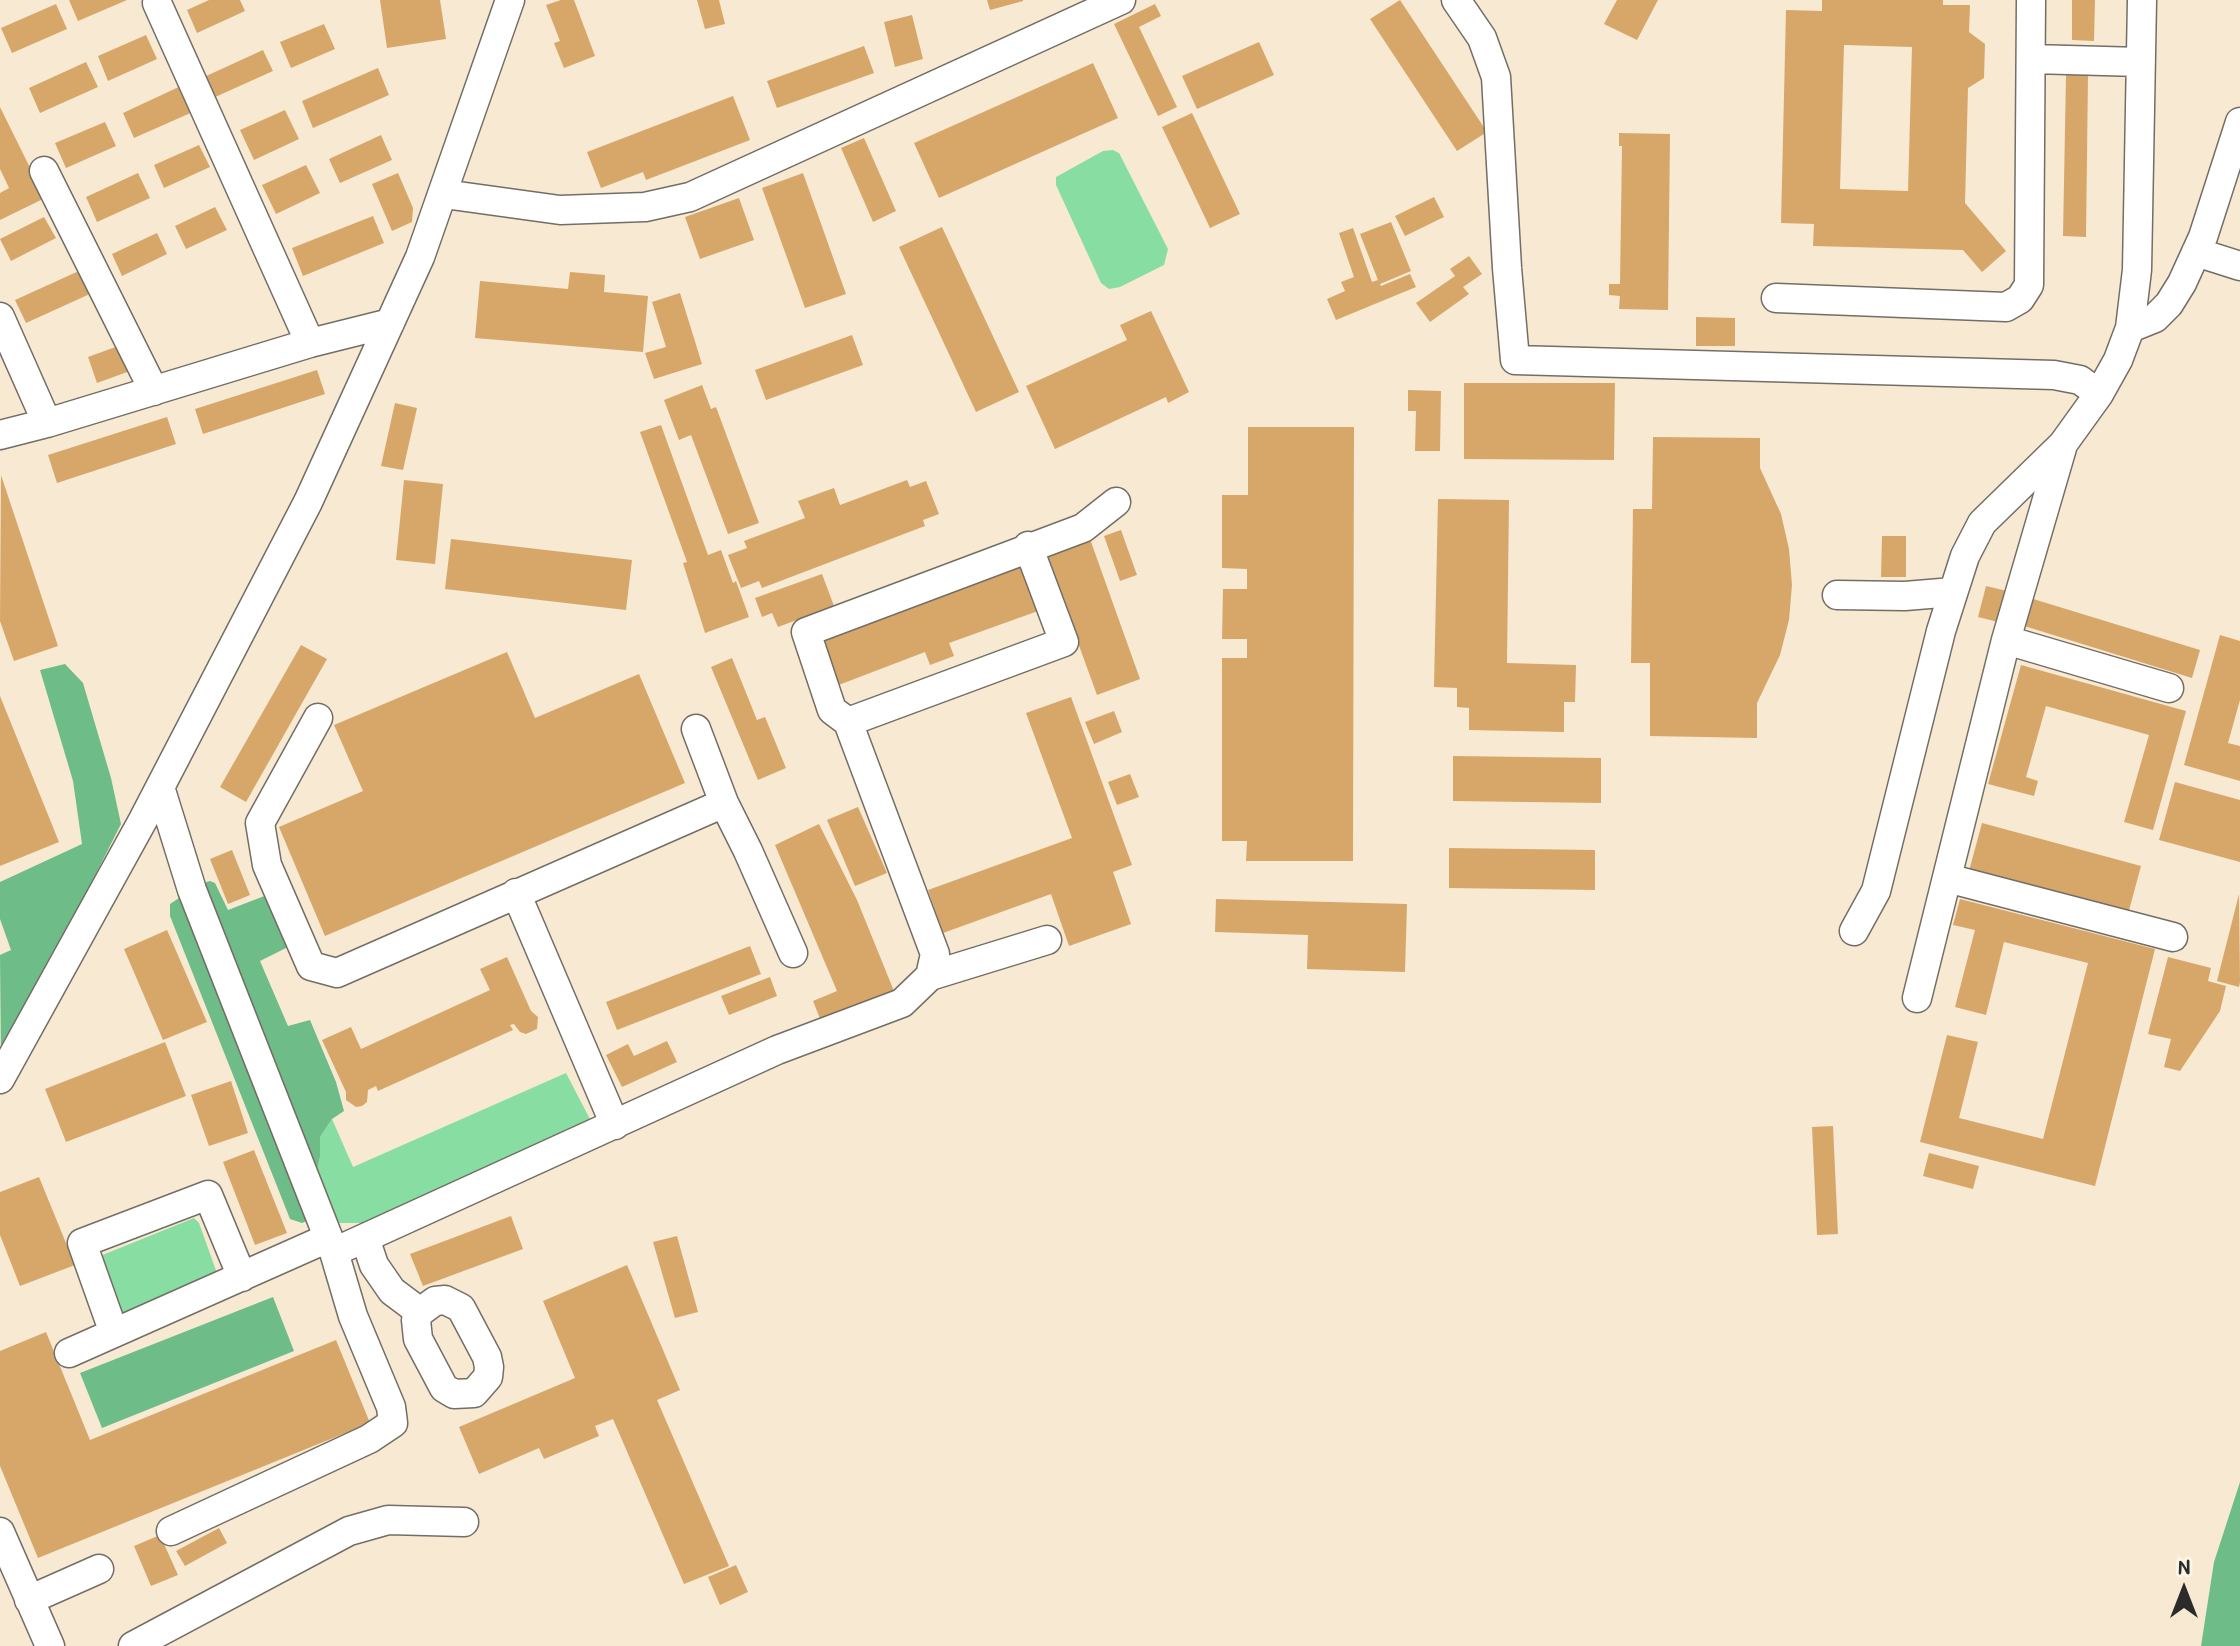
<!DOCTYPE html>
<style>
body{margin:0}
#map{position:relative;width:2240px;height:1646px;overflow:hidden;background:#f8e9d2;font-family:"Patrick Hand",sans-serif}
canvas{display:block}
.north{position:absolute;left:2144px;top:1550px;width:80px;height:80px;-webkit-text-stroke:6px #fcf5e5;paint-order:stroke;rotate:0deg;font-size:22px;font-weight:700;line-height:32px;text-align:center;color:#2b2b2b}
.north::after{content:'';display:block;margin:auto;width:28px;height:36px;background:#2b2b2b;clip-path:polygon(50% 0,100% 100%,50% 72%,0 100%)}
</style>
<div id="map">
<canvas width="2240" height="1646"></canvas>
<div class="north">N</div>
</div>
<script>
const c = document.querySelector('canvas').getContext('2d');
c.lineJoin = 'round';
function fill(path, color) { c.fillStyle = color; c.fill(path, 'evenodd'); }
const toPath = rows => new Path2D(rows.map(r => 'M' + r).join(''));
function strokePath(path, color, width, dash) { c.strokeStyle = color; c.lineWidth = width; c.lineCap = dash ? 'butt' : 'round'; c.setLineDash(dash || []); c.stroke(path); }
fill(toPath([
 [1113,150,1119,153,1168,249,1164,265,1120,287,1109,289,1101,283,1056,185,1056,177,1103,151],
 [566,1073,593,1125,367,1223,340,1223,329,1213,315,1179,320,1157,320,1137,332,1119,353,1167],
 [194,1218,199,1223,218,1276,124,1315,120,1310,100,1256]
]), '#88dea2');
fill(toPath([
 [65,664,83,683,111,778,121,824,1,1062,0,955,11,950,0,919,0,882,82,844,73,781,40,670],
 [210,881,215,883,228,910,267,895,290,946,260,961,288,1026,310,1020,336,1082,344,1111,332,1119,320,1137,320,1157,315,1179,203,883],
 [179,898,190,908,309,1220,302,1223,290,1219,170,916,170,904],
 [273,1297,294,1351,102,1428,80,1373],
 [2240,1482,2240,1646,2201,1646,2214,1562]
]), '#6ebd88');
fill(toPath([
 [69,0,127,0,78,21],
 [209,0,240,0,245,11,197,33,187,10],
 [380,0,440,0,446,39,387,48],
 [561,0,574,0,595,56,564,68,554,43,560,41,546,5],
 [697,0,719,0,725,24,705,29],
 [987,0,1023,0,1023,1,990,10],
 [1400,0,1487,132,1457,151,1370,19],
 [1617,0,1658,0,1637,40,1604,24],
 [1822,0,1943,0,1943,5,1970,5,1969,32,1985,44,1984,78,1968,88,1965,203,2006,251,1982,272,1963,250,1813,246,1814,224,1781,223,1786,10,1822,11],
 [1844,45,1912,47,1908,191,1840,189],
 [2072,0,2095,0,2094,41,2072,40],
 [56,4,67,29,12,53,1,28],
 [1155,4,1161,16,1139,27,1177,107,1158,116,1114,24],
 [912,15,923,59,895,67,884,22],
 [324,24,335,49,291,68,280,42],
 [146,35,157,59,108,81,98,56],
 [1259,42,1274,75,1197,109,1182,76],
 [864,46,874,73,777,108,767,81],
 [263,50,273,71,213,98,204,77],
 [86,62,98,87,40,113,29,88],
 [1093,63,1118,118,939,198,914,143],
 [378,68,389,95,313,128,302,101],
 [2066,75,2088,75,2086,237,2063,236],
 [183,85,195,111,134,138,123,113],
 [733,96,750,140,646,180,643,172,601,188,587,152],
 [0,107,45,198,0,220,0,193,9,188,0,169],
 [285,110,299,139,254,160,240,130],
 [1192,113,1240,214,1210,228,1162,127],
 [105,122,116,146,66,168,55,143],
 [1619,133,1670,134,1668,310,1619,309,1620,296,1609,295,1609,284,1620,284,1622,146,1619,146],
 [381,135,392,160,340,183,329,159],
 [864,138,896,211,873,222,841,148],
 [199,145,210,167,164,188,154,165],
 [306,165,320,193,276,214,262,185],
 [138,173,150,198,97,222,86,197],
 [398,173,413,208,412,222,392,231,372,184],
 [803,173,846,294,805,308,762,188],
 [1434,197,1444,217,1405,236,1395,216],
 [739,198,754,240,700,259,685,217],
 [215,207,227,230,186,249,175,226],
 [373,216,384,243,303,276,292,248],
 [44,217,56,238,11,261,0,239],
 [1391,222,1411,271,1380,284,1381,286,1410,274,1416,287,1336,320,1327,299,1345,291,1341,282,1354,277,1339,233,1353,228,1372,282,1378,280,1360,234],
 [942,227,1019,392,976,412,899,247],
 [157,233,167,254,122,276,112,254],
 [1469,256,1482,274,1463,287,1469,294,1430,322,1416,303,1455,276,1450,269],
 [81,270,92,293,26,323,15,300],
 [570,272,605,275,604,292,648,296,643,352,475,338,480,281,568,289],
 [680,293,702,364,654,379,645,353,666,347,652,302],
 [1151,311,1189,392,1168,403,1166,397,1055,449,1026,386,1127,340,1120,325],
 [1696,317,1735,318,1735,346,1696,346],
 [852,335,863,365,766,400,755,370],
 [121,345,130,371,97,383,88,357],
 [317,370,325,394,203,434,195,409],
 [1464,383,1615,383,1614,460,1464,459],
 [702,385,711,409,716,407,759,523,728,534,691,435,679,440,664,400],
 [1408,390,1441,391,1440,451,1415,451,1416,411,1408,411],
 [395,403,417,408,403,470,381,466],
 [167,417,176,444,57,483,48,455],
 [661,425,708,555,721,550,733,583,736,581,749,617,705,633,683,563,687,562,640,432],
 [1248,427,1354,427,1353,861,1246,861,1247,841,1222,841,1222,658,1247,658,1247,639,1222,639,1223,589,1247,589,1247,569,1222,568,1222,495,1248,495],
 [1653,437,1760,438,1760,468,1781,514,1789,549,1792,585,1789,620,1780,655,1757,703,1757,738,1650,736,1650,663,1631,663,1633,509,1652,509],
 [1,475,58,646,14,661,0,621],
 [404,480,443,484,435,564,396,560],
 [907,480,910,487,926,481,939,514,923,520,925,526,762,588,759,581,741,588,728,555,747,548,744,541,805,518,798,501,834,488,840,505],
 [1438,499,1509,500,1507,663,1576,665,1575,702,1564,702,1564,732,1469,730,1469,708,1457,707,1457,688,1434,687],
 [1121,530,1137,575,1120,581,1104,536],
 [1882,536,1906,536,1906,577,1881,577],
 [451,539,632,560,626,610,445,589],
 [1090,539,1140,679,1097,695,1046,555],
 [1020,564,1038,611,949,643,954,656,930,665,925,652,836,686,819,640],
 [822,574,834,606,778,627,772,613,762,617,755,598],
 [1986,586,2007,591,1998,622,1978,617],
 [2030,598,2200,650,2192,678,2021,625],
 [2220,635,2240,641,2240,700,2228,743,2240,746,2240,781,2184,765],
 [301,645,327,659,246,802,220,787],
 [507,652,535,718,639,674,685,783,325,936,279,827,363,791,334,725],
 [732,658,757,720,765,717,786,768,758,780,711,667],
 [2021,665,2186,711,2153,830,2124,822,2149,735,2046,706,2026,777,2038,781,2034,796,1988,784],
 [0,696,59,842,0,866],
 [1071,697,1132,865,1113,872,1131,924,1069,946,1051,894,943,933,928,890,1072,838,1026,713],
 [1114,711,1122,732,1094,744,1085,722],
 [1453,756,1601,758,1601,803,1453,801],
 [1130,774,1139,797,1117,805,1108,782],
 [2175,782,2240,800,2240,862,2159,840],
 [858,807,887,873,855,886,827,820],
 [1982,823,2141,866,2128,914,1969,871],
 [819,824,857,900,894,991,821,1021,813,1001,837,991,775,845],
 [1449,848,1595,850,1595,890,1449,888],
 [232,850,250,895,228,904,210,859],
 [2239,894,2240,982,2239,987,2217,981],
 [1216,899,1407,904,1405,972,1307,969,1308,935,1215,932],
 [1960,899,2155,949,2095,1186,1920,1142,1947,1035,1978,1042,1959,1118,2043,1139,2088,963,2004,942,1986,1015,1955,1007,1975,930,1953,925],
 [167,930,207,1022,163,1040,124,949],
 [750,946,761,974,617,1030,606,1002],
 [507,957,531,1011,538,1017,537,1029,526,1034,520,1032,514,1024,510,1025,513,1030,378,1091,376,1086,368,1090,367,1102,362,1106,356,1107,346,1100,346,1092,322,1040,351,1027,361,1049,490,990,480,969],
 [2168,957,2211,968,2208,981,2226,986,2220,1011,2180,1071,2164,1067,2171,1039,2148,1034],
 [770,977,777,996,729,1015,721,996],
 [667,1041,677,1062,622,1087,606,1055,628,1044,634,1056],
 [165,1042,186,1096,66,1142,45,1089],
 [231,1081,248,1133,209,1146,191,1095],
 [1833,1126,1838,1234,1817,1235,1812,1127],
 [254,1150,287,1233,255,1245,223,1162],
 [1929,1153,1979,1166,1973,1189,1923,1176],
 [39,1177,75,1265,20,1286,0,1235,0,1192],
 [511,1216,523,1249,423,1286,410,1254],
 [677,1236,698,1312,675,1318,653,1242],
 [627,1265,680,1390,657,1400,729,1566,684,1584,613,1419,595,1426,599,1436,544,1459,539,1448,479,1474,459,1427,575,1378,543,1301],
 [46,1332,90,1440,336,1340,370,1423,38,1558,0,1466,0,1351],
 [219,1528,227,1543,185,1566,176,1551],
 [160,1535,178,1575,151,1586,134,1546],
 [736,1565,748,1592,720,1605,708,1577]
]), '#d7a76a');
const minor = toPath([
 [1456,0,1482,38,1496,77,1507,268,1515,360,2054,375,2080,380,2099,394],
 [157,3,310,343],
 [2032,59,2140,62],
 [44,171,154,391],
 [444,194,560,210,645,207,690,197,1121,0],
 [2196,252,2240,266],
 [1776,298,2006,307,2020,299,2029,285,2031,0],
 [0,317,47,423],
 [2130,328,2155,318,2169,304,2182,283,2203,237,2240,122],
 [0,435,47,423,310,343,390,323],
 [1837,595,1905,596,1953,592],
 [2006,640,2169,688],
 [318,718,260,823,267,865,311,966,337,973,724,803,696,729],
 [848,722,832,710,806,632,1083,528,1116,502],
 [160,787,192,890,334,1252,777,1050,902,1003,930,976,935,954,848,722,1064,642,1028,546],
 [724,803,748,851,793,953],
 [1947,878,2173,937],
 [516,893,615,1125],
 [1854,931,1876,891,1941,631,1965,556,1982,523,2063,444,2099,394,2118,360,2130,328,2137,270,2142,0],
 [930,976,1047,940],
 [1917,998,2006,640,2062,448],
 [0,1079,143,820,308,502,420,257,510,0],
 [365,1238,374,1265,392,1291,420,1312],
 [445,1300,461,1308,487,1357,489,1367,488,1377,474,1393,454,1394,444,1388,418,1339,416,1320,420,1312,435,1301,445,1300],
 [114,1333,82,1243,208,1195,242,1277],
 [69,1353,328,1238],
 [171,1531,369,1439,393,1423,391,1407,353,1316,334,1252],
 [0,1532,50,1646],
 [29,1600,99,1569],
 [133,1646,349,1531,388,1520,464,1522]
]);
strokePath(minor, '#736e65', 31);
strokePath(minor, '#fff', 28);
</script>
